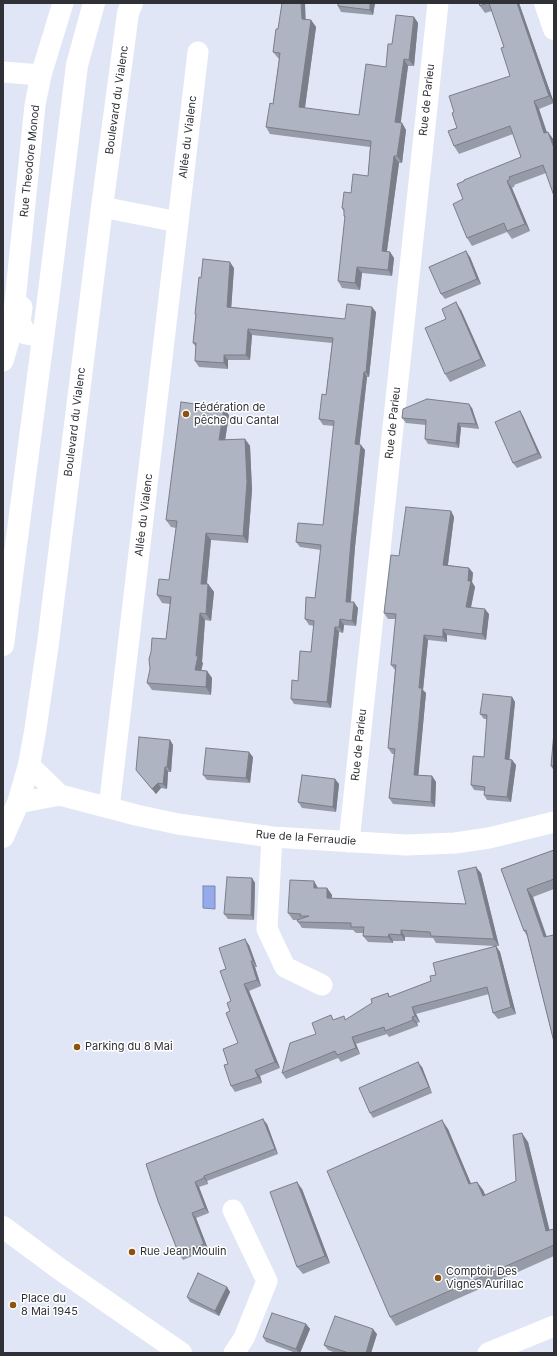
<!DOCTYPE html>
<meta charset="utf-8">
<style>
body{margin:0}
#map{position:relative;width:557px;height:1356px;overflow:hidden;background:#e1e6f6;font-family:Inter,sans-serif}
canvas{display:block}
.frame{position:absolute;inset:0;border:4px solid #2f3137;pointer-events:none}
</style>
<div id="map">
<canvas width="557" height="1356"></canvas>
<div class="frame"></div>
</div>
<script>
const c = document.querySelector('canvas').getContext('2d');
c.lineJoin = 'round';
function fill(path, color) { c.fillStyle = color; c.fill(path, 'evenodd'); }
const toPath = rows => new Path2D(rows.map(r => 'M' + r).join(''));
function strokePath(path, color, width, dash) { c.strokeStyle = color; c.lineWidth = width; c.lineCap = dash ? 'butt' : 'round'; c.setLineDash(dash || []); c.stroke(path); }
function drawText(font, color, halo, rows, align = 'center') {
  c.font = font + ' Inter,sans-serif'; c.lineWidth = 3; c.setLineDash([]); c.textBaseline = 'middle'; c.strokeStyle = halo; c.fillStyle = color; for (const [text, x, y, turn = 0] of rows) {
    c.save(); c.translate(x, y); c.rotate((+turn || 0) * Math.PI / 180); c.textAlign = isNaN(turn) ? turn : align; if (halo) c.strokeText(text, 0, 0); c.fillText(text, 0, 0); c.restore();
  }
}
const water = toPath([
 [203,886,215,886,215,909,203,908,203,886]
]);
fill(water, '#95aaea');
strokePath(water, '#7686b4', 1);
strokePath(toPath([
 [3,72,41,75],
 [102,207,178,222],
 [22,307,20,322,26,334,43,337],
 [3,361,12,331,35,105,41,75,63,3],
 [29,765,60,795],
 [18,803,60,795,136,815,178,824,272,837,406,845,455,843,489,838,554,822],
 [109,808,198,52],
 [272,837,267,929,285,967,322,985],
 [349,842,438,3],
 [233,1210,267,1281,244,1338,234,1353],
 [488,1353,554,1326]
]), '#fff', 21);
strokePath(toPath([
 [545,3,554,29],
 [3,1227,61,1270,181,1353]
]), '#fff', 22);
strokePath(toPath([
 [3,645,48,300,77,65,94,3],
 [3,837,18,803,29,765,35,732,48,643,102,207,128,13,132,3]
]), '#fff', 22);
fill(toPath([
 [375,3,373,15,341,12,338,6],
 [479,3,519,3,554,103,539,109,547,132,548,132,553,139,546,173,514,185,515,186,512,188,530,231,512,239,507,232,472,246,467,238,463,199,521,157,513,134,459,154,454,146,457,128,454,112,510,76,504,47,492,11,485,13,480,6],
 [414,17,418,23,414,66,408,66,400,123,402,123,406,130,402,163,399,163,387,251,390,252,394,258,392,276,362,273,360,290,342,288,338,281,345,218,344,216,344,212,342,208,351,193,368,176,370,147,270,134,266,127,273,104,279,59,278,58,273,52,278,29,306,20,311,20,316,27,305,108,359,115,386,67,392,44],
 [470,257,481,284,445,299,441,294],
 [234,268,231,307,345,319,376,312,369,377,367,377,359,445,365,450,355,547,351,602,358,608,356,626,344,625,343,633,339,632,331,708,294,704,291,699,298,681,311,652,314,626,309,625,305,619,315,598,321,550,300,547,296,542,323,525,334,426,323,425,319,419,326,395,332,343,252,335,250,360,228,360,228,369,199,367,195,361,196,347,193,343,196,315,195,314,201,278],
 [461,310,486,366,450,382,445,374,446,319],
 [472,408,479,429,461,427,459,448,428,444,425,439,426,425,406,423,402,418],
 [520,411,523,416,542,458,517,468,513,463],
 [229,415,225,440,245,439,250,446,252,490,248,543,211,540,207,584,208,584,214,592,211,621,205,620,202,662,203,663,201,670,207,671,212,678,211,695,152,690,147,683,166,639,170,604,162,603,157,595,169,580,176,528,171,527,166,520],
 [451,511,454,517,448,565,469,568,473,573,472,582,475,587,471,607,489,614,486,640,447,635,447,642,428,640,423,690,426,693,418,775,432,776,436,782,435,807,393,804,389,798,394,754,392,754,388,748,395,670,391,665,396,619,388,619,384,613,399,556],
 [512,697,515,702,509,759,512,760,516,765,511,802,487,800,484,795,484,791,474,790,471,785,484,757,487,719,484,719,480,714],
 [554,732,554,771,551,766],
 [170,740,173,745,171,772,168,772,167,789,161,788,156,794,136,770],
 [253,757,250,783,207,780,203,775],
 [335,779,339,784,336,812,302,808,298,802],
 [554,850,554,889,533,897,554,1042,527,936,524,931,501,869],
 [481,873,499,946,496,946,500,952,516,1014,498,1019,493,1013,489,994,416,1014,420,1022,417,1023,418,1026,389,1037,387,1034,356,1044,360,1054,341,1062,338,1058,286,1079,282,1073,316,1034,334,1020,346,1020,388,993,390,997,431,981,436,975,495,946,436,943,433,938,405,937,405,941,393,941,393,943,368,942,363,936,363,933,356,933,353,930,302,928,298,922,298,920,293,920,288,913,318,888,327,888,332,895,331,898,466,904],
 [252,878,255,883,254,920,228,919,224,914],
 [249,945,257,967,255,967,261,986,249,991,280,1068,260,1076,262,1083,235,1092,231,1086,228,1064,238,1043,230,1011,231,1001,226,969],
 [422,1067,432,1093,373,1118,370,1113],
 [267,1124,278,1154,207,1181,208,1184,199,1187,209,1213,196,1218,208,1249,183,1260,179,1254,158,1201],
 [448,1129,471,1184,477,1182,483,1190,485,1195,516,1181,528,1142,549,1230,554,1229,554,1256,396,1326,390,1317],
 [302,1189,330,1263,303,1274,297,1267],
 [227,1287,230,1292,219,1316,190,1302,187,1297],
 [306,1324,310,1329,300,1353,296,1353,266,1342,263,1337],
 [377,1334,371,1353,336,1353,328,1350,324,1345]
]), '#969ba8');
fill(toPath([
 [301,3,305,3,306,26,302,19],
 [370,3,375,3,373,15,370,10],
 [517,3,519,3,554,103,549,96],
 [414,17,418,23,414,66,409,60],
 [311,20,316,27,304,114,299,107],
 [404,59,408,66,400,129,395,122],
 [534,101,539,109,549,140,544,133],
 [402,123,406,130,402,163,397,156],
 [548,132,553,139,554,141,554,148],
 [394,156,399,163,386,257,382,251],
 [507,181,512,188,530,231,525,224],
 [466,251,470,257,481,284,477,279],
 [390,252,394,258,392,276,388,270],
 [230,262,234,268,231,312,227,307],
 [357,267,362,273,360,290,355,283],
 [456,302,461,310,486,366,481,359],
 [372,307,376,312,369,377,366,372],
 [248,329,252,335,250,360,246,355],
 [224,355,228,360,228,369,224,363],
 [364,372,367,377,359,450,355,444],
 [469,404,472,408,479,429,476,424],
 [224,408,229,415,224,447,219,440],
 [520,411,523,416,542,458,538,453],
 [458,423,461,427,459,448,456,443],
 [245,439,250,446,252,490,248,543,243,536],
 [361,445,365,450,355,547,350,607,346,602,351,541],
 [451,511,454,517,447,571,443,565],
 [206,533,211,540,206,591,201,584],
 [469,568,473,573,472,582,475,587,470,612,466,607],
 [208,584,214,592,211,621,206,614],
 [354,602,358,608,356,626,352,621],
 [485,609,489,614,486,640,482,634],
 [200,613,205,620,202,662,203,663,200,677,195,670],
 [340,619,344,625,343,633,339,627],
 [335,627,339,632,331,708,327,702],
 [443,629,447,635,447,642,443,637],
 [424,635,428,640,423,690,426,693,418,780,414,775,419,688],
 [207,671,212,678,211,695,206,687],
 [512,697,515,702,509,764,505,759],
 [170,740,173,745,171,772,167,767],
 [249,752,253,757,250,783,246,778],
 [512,760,516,765,511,802,507,797],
 [165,767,168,772,167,789,163,784],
 [432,776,436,782,435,807,431,802],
 [335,779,339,784,336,812,333,807],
 [158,783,161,788,156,794,152,789],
 [476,867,481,873,499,946,494,939],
 [252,878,255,883,254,920,251,915],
 [314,881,318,888,319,894,314,888],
 [327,888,332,895,331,904,327,898],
 [527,889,533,897,550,946,544,937],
 [401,930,405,937,405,941,401,935],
 [389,934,393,941,393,943,388,937],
 [245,939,249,945,257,967,253,961],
 [496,946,500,952,516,1014,511,1007],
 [251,961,255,967,261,986,257,980],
 [244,984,249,991,280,1068,275,1062],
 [412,1007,416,1014,420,1022,415,1016],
 [412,1017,417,1023,418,1026,413,1020],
 [352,1037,356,1044,360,1054,356,1048],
 [418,1062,422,1067,432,1093,429,1087],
 [255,1070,260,1076,262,1083,258,1077],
 [263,1119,267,1124,278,1154,275,1149],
 [442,1120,448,1129,475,1193,469,1184],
 [522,1133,528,1142,552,1240,546,1231],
 [204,1176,207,1181,208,1184,204,1178],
 [195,1182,199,1187,209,1213,205,1208],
 [297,1182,302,1189,330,1263,325,1256],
 [477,1182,483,1190,490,1205,483,1196],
 [192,1213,196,1218,208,1249,204,1244],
 [227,1287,230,1292,219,1316,215,1311],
 [306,1324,310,1329,300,1353,299,1353,296,1349],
 [373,1329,377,1334,371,1353,366,1353]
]), '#7a7e88');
const building = toPath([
 [282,3,301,3,302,19,311,20,299,107,359,115,366,64,386,67,388,44,392,44,396,15,414,17,409,60,404,59,395,122,402,123,397,156,394,156,382,251,390,252,388,270,357,267,355,283,338,281,345,216,344,216,344,209,342,208,344,192,351,193,353,174,368,176,371,141,266,127,270,103,273,104,278,69,280,53,273,52,276,29,278,29,282,3],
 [338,3,370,3,370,10,338,6,338,3],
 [479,3,487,3,480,6,479,3],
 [489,3,517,3,549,96,534,101,544,133,548,132,554,148,554,196,543,165,509,177,510,179,507,181,525,224,507,231,504,223,467,238,453,204,463,199,457,184,464,181,464,180,521,157,510,126,454,146,448,131,457,128,452,113,454,112,449,96,510,76,501,48,504,47,489,3],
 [466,251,477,279,441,294,429,267,466,251],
 [203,259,230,262,227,307,345,319,347,304,372,307,366,372,364,372,355,444,361,445,351,541,346,602,354,602,352,621,340,619,339,627,335,627,327,702,291,699,292,680,298,681,300,651,311,652,314,621,305,619,306,597,315,598,321,545,296,542,298,523,323,525,334,421,319,419,322,394,326,395,333,338,248,329,246,355,224,355,224,363,195,361,196,343,193,343,196,314,195,314,199,277,201,278,203,259],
 [456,302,481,359,445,374,425,328,446,319,442,309,456,302],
 [427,399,469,404,476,424,458,423,456,443,425,439,426,420,402,418,403,409,427,399],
 [181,402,224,408,219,440,245,439,247,482,243,536,206,533,201,584,208,584,206,614,200,613,196,656,198,656,195,670,207,671,206,687,147,683,150,669,149,659,151,652,152,638,166,639,171,597,157,595,159,579,169,580,177,521,166,520,181,402],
 [520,411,538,453,513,463,495,422,520,411],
 [406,507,451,511,443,565,469,568,468,581,471,581,466,607,485,609,482,634,443,629,443,637,424,635,419,688,422,688,414,775,432,776,431,802,389,798,395,749,388,748,396,665,391,665,396,614,384,613,391,555,399,556,406,507],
 [483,694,512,697,505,759,512,760,507,797,484,795,485,787,471,785,473,756,484,757,487,715,480,714,483,694],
 [554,732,554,766,551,766,554,732],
 [139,737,170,740,167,767,165,767,163,784,158,783,152,789,136,770,139,737],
 [206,748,249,752,246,778,203,775,206,748],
 [302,775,335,779,333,807,298,802,302,775],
 [554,850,554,879,527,889,544,937,554,935,554,1042,526,930,524,931,501,869,554,850],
 [476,867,494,939,431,936,430,932,401,930,401,935,389,934,388,937,363,936,364,927,351,927,351,923,298,922,297,920,309,916,300,916,301,914,288,913,290,880,314,881,314,888,327,888,327,898,466,904,458,871,476,867],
 [227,877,252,878,251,915,224,914,227,877],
 [245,939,253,961,251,961,257,980,244,984,275,1062,255,1070,258,1077,231,1086,224,1065,228,1064,223,1049,238,1043,226,1013,230,1011,227,1003,231,1001,220,971,226,969,219,948,245,939],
 [496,946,511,1007,493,1013,487,987,412,1007,415,1016,412,1017,413,1020,385,1031,384,1027,352,1037,356,1048,337,1055,335,1051,282,1073,290,1043,316,1034,312,1023,331,1015,333,1020,344,1016,345,1020,372,1003,371,999,388,993,389,997,431,981,430,976,436,975,433,963,496,946],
 [418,1062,429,1087,370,1113,359,1088,418,1062],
 [263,1119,275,1149,204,1176,204,1178,195,1182,205,1208,192,1213,204,1244,179,1254,158,1201,146,1164,263,1119],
 [442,1120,469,1184,477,1182,483,1196,516,1181,513,1135,522,1133,546,1231,554,1229,554,1245,390,1317,327,1171,442,1120],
 [297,1182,325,1256,297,1267,270,1192,297,1182],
 [198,1273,227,1287,215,1311,187,1297,198,1273],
 [272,1313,306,1324,296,1349,263,1337,272,1313],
 [335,1316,373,1329,366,1353,349,1353,324,1345,335,1316]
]);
fill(building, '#afb4c3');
strokePath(building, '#7a7e88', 1);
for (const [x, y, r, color] of [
 [186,414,4,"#8d520e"],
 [77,1047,4,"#8d520e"],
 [132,1252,4,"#8d520e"],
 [438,1278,4,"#8d520e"],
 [13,1305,4,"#8d520e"]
]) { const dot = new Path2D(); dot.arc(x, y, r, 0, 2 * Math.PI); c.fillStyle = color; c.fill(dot); strokePath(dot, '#fff', 1.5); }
drawText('11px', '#2f3137', '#fff', [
 ["Boulevard du Vialenc",117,100,-82],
 ["Rue de Parieu",427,100,-84],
 ["Allée du Vialenc",188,137,-83],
 ["Rue Theodore Monod",30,161,-84],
 ["Boulevard du Vialenc",75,422,-83],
 ["Rue de Parieu",393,423,-84],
 ["Allée du Vialenc",144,515,-83],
 ["Rue de Parieu",359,745,-84],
 ["Rue de la Ferraudie",306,838,4]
]);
drawText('11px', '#2f3137', '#fff', [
 ["Fédération de",194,408],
 ["pêche du Cantal",194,421],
 ["Parking du 8 Mai",85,1047],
 ["Rue Jean Moulin",140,1252],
 ["Comptoir Des",446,1272],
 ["Vignes Aurillac",446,1285],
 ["Place du",21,1299],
 ["8 Mai 1945",21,1312]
], 'left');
</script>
